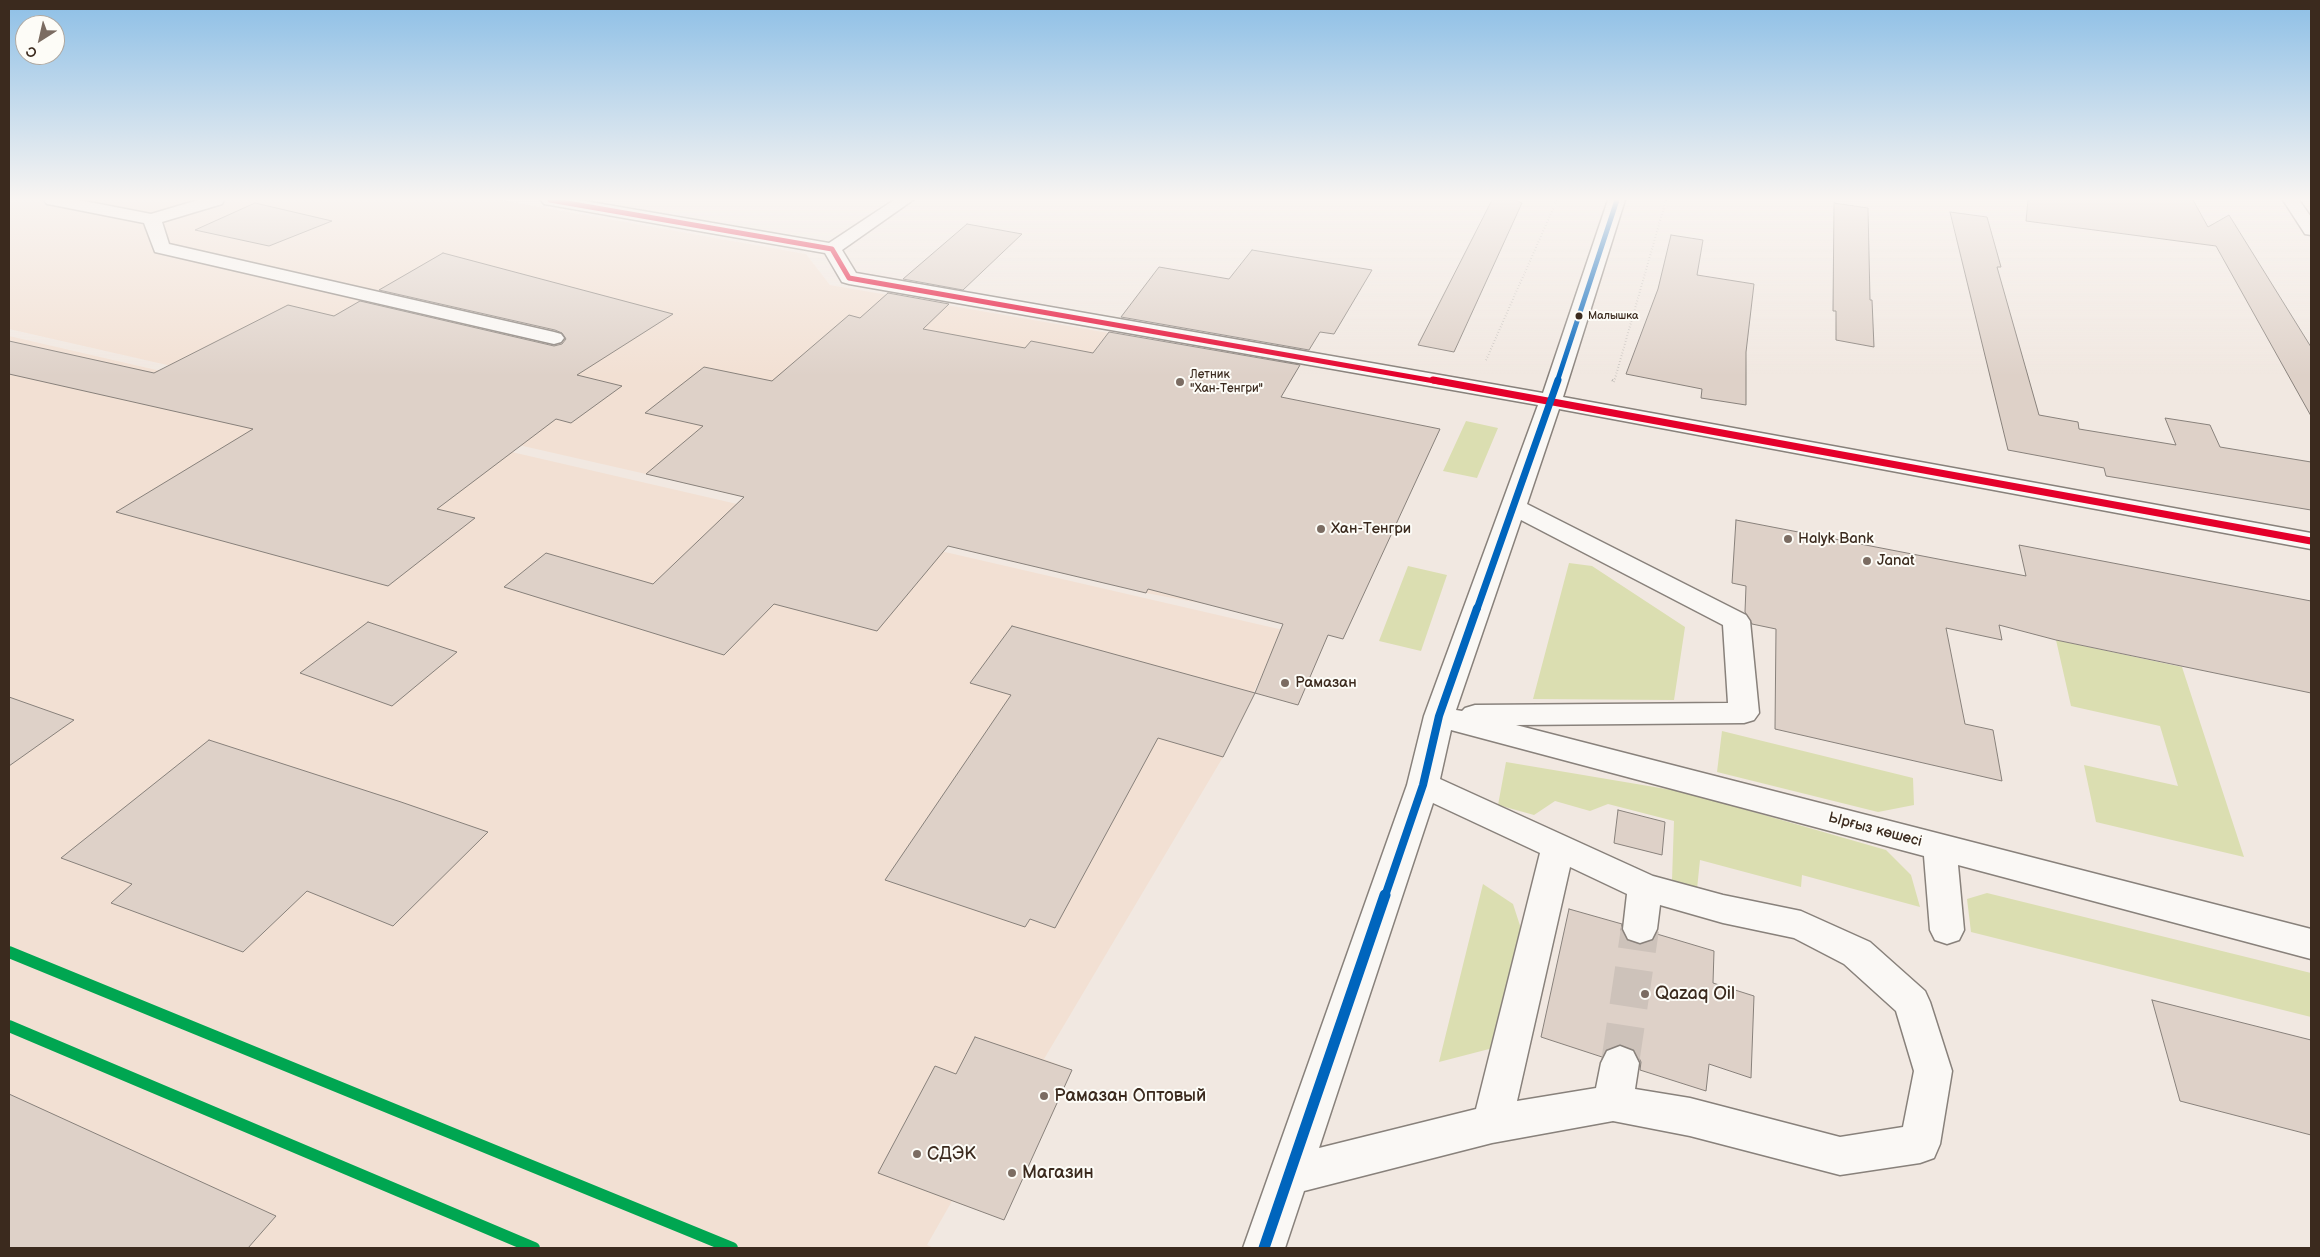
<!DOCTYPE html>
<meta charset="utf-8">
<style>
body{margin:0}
#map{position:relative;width:2320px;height:1257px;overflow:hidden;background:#f1e8e1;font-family:"Balsamiq Sans",sans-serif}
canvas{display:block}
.frame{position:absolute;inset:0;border:10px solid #3b2a1e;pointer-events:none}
.north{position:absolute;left:15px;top:15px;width:50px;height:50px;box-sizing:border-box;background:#fdfcf7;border:1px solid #afa8a0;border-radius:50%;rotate:215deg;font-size:14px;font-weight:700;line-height:20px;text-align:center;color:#3b2a1e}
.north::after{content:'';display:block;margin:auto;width:18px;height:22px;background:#7b6c62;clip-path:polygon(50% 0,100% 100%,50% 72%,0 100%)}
</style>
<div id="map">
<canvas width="2320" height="1257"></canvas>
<div class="frame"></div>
<div class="north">С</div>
</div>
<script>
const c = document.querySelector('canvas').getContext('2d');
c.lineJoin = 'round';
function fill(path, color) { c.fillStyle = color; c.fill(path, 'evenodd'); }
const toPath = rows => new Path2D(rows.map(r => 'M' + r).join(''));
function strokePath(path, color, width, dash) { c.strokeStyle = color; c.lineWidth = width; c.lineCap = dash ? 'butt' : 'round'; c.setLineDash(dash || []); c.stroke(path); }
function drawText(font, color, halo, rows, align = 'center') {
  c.font = font + ' "Balsamiq Sans",sans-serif'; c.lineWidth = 4; c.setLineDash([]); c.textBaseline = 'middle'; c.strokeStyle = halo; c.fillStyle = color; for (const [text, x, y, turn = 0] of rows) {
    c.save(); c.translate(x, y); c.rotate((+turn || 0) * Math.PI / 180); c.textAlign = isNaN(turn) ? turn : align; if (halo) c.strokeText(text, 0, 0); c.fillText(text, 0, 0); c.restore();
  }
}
fill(toPath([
 [9,200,501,200,806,254,830,285,1109,333,1052,406,1291,455,1205,604,1146,593,646,474,9,329],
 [9,336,1283,630,1223,757,1044,1059,1072,1070,1004,1220,952,1201,927,1245,934,1248,9,1248]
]), '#f2e0d3');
fill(toPath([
 [1466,421,1498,428,1477,478,1443,471],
 [1569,563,1592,566,1685,627,1674,700,1533,699],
 [1408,566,1447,575,1421,651,1379,641],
 [2056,640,2182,667,2244,857,2096,822,2084,765,2178,786,2160,726,2071,706],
 [1722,731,1913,778,1914,805,1878,812,1717,772],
 [1506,762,1684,792,1886,850,1911,875,1920,907,1802,875,1801,887,1700,860,1697,889,1672,880,1674,821,1608,804,1590,811,1555,801,1534,815,1498,805],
 [1483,884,1513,904,1525,941,1493,1048,1439,1062],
 [1987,893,2311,973,2311,1017,1971,932,1967,899]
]), '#dbdeb1');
const building = toPath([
 [1492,200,1515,200,1522,203,1454,352,1418,345,1492,200],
 [2028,200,2193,200,2208,227,2229,215,2311,347,2311,416,2216,246,2026,221,2028,200],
 [255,203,332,221,269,246,195,230,255,203],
 [1834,203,1868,208,1870,300,1872,300,1874,347,1836,340,1836,311,1833,311,1834,203],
 [1950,212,1987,217,2001,267,1997,267,2039,415,2078,422,2079,429,2176,445,2165,418,2210,425,2220,447,2311,462,2311,510,2106,476,2104,468,2008,450,1950,212],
 [967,224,1022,234,963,290,903,279,967,224],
 [1671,235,1703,240,1697,275,1754,284,1746,352,1746,405,1701,398,1702,389,1626,374,1658,289,1671,235],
 [1252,250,1372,270,1334,334,1320,332,1309,350,1121,317,1159,267,1229,279,1252,250],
 [443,253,673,314,577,375,622,386,571,423,556,419,437,509,475,518,388,586,116,512,253,429,9,374,9,341,154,373,288,305,334,316,360,301,554,346,562,344,566,339,562,333,555,330,379,290,443,253],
 [888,293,949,304,923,329,1025,348,1031,341,1093,353,1109,332,1300,365,1281,397,1440,429,1343,639,1328,635,1298,705,1255,693,1283,624,1148,589,1146,593,948,546,877,631,774,604,724,655,504,587,546,553,653,584,744,497,646,474,703,426,645,413,704,367,772,381,849,315,860,318,888,293],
 [1736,520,2026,576,2019,545,2311,601,2311,693,2056,640,1999,625,2002,640,1946,628,1965,724,1993,730,2002,781,1775,729,1776,629,1752,624,1745,612,1746,586,1732,583,1736,520],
 [368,622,457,652,392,706,300,673,368,622],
 [1012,626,1255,693,1223,757,1158,738,1055,928,1030,919,1025,927,885,880,1011,695,970,683,1012,626],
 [9,697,74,720,9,766,9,697],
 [209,740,401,802,488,832,393,926,307,891,243,952,111,903,132,884,61,858,209,740],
 [1618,810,1665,822,1662,855,1614,843,1618,810],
 [1569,909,1622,924,1621,930,1626,940,1639,945,1653,941,1657,934,1714,951,1713,983,1754,996,1751,1078,1709,1064,1706,1091,1640,1070,1641,1062,1635,1050,1621,1044,1606,1049,1602,1057,1541,1037,1569,909],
 [2152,1000,2311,1040,2311,1135,2180,1101,2152,1000],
 [975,1037,1072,1070,1004,1220,878,1173,935,1066,956,1074,975,1037],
 [9,1094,276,1216,248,1248,9,1248,9,1094]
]);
fill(building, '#ded1c8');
strokePath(building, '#88817b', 1);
strokePath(toPath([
 [1620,1063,1640,929]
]), '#cdc2ba', 38, [38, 19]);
const minor = toPath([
 [44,200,79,200,151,214,198,200,224,200,222,204,162,222,169,244,554,332,561,334,564,338,561,342,554,344,155,252,144,223,53,205,47,204,44,200],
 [541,200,579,200,829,243,894,200,913,200,842,250,856,273,1543,393,1608,200,1625,200,1563,397,2311,533,2311,549,1559,409,1527,504,1746,615,1750,621,1759,713,1754,720,1744,723,1516,725,2311,929,2311,959,1958,865,1964,930,1959,940,1947,944,1935,940,1930,930,1924,856,1451,730,1440,779,1653,876,1723,895,1801,911,1870,942,1925,991,1930,1002,1952,1071,1940,1144,1934,1158,1920,1163,1840,1175,1690,1136,1613,1121,1492,1143,1304,1191,1285,1248,1243,1248,1407,785,1424,716,1538,405,849,284,842,282,825,253,550,205,544,204,541,200],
 [1521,520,1723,625,1728,703,1475,705,1465,708,1462,711,1456,710,1521,520],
 [1433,803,1540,853,1476,1109,1319,1148,1433,803],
 [1570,867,1627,894,1623,929,1628,939,1640,943,1652,939,1657,929,1660,905,1723,923,1794,938,1844,964,1896,1011,1914,1071,1903,1127,1840,1137,1690,1098,1635,1089,1639,1063,1633,1051,1620,1046,1607,1051,1601,1063,1596,1088,1517,1101,1570,867],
 [2283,200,2299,200,2311,217,2311,235,2305,234,2283,200]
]);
strokePath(minor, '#88817b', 3);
strokePath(toPath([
 [1486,360,1557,200],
 [1614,382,1666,200]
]), '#b5b2ae', 2, [0.5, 2.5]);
strokePath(toPath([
 [1612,380,1615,382]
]), '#b5b2ae', 2.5, [1, 3]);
fill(minor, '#faf8f5');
strokePath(toPath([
 [550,200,832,249,849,278,1440,382]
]), '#e4002b', 5);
strokePath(toPath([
 [1433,380,2311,541]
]), '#e4002b', 7);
strokePath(toPath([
 [1557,382,1617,200]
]), '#0065bd', 5);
strokePath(toPath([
 [1477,609,1558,380]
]), '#0065bd', 7);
strokePath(toPath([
 [1385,896,1423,785,1439,716,1477,608]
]), '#0065bd', 8);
strokePath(toPath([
 [1264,1248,1385,895]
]), '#0065bd', 11);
strokePath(toPath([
 [9,952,732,1248],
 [9,1026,534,1248]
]), '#00a651', 12);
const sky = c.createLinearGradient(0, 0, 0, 376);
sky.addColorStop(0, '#8dbfe6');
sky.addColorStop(0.53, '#f9f5f2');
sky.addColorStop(1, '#f9f5f200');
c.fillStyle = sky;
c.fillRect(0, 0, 2320, 376);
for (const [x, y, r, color] of [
 [1579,316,4.5,"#3b2a1e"],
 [1180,382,5,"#7b6c62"],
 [1321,529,5,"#7b6c62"],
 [1788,539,5,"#7b6c62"],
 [1867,561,5,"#7b6c62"],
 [1285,683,5,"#7b6c62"],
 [1645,994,5,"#7b6c62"],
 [1044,1096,5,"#7b6c62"],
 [917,1154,5,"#7b6c62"],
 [1012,1173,5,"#7b6c62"]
]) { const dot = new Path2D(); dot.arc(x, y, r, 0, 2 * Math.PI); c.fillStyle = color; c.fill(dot); strokePath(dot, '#fdfcf7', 2); }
drawText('11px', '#3b2a1e', '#fdfcf7', [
 ["Малышка",1588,316]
], 'left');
drawText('12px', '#3b2a1e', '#fdfcf7', [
 ["Летник",1190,375],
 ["\"Хан-Тенгри\"",1190,389]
], 'left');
drawText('15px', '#3b2a1e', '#fdfcf7', [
 ["Хан-Тенгри",1331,529],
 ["Halyk Bank",1798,539],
 ["Janat",1877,561],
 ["Рамазан",1295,683]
], 'left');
drawText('15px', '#3b2a1e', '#fdfcf7', [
 ["Ырғыз көшесі",1875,830,15]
]);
drawText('18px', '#3b2a1e', '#fdfcf7', [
 ["Qazaq Oil",1655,994],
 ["Рамазан Оптовый",1054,1096],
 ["СДЭК",927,1154],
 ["Магазин",1022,1173]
], 'left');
</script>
